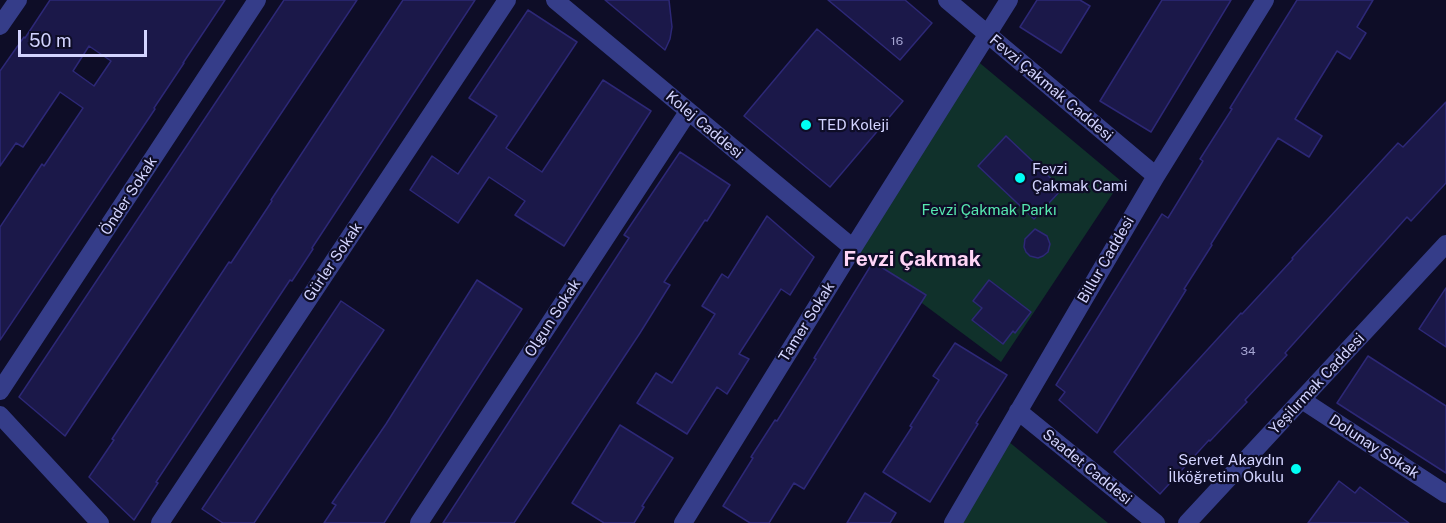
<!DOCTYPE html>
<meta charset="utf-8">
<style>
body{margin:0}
#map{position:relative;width:1446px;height:523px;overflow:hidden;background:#0e0d27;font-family:"Public Sans",sans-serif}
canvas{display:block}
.scale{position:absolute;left:18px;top:30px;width:129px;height:27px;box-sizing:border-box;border:3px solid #d3d4ff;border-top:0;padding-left:8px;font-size:18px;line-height:21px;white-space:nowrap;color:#d3d4ff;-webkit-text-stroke:4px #0e0d27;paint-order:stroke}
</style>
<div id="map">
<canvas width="1446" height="523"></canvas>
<div class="scale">50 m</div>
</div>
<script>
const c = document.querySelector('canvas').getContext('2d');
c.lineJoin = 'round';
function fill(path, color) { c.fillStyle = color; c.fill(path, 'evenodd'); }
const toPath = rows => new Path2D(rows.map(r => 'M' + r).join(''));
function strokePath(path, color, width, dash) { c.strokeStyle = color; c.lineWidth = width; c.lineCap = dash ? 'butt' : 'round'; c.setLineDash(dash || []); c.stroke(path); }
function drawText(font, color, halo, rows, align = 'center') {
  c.font = font + ' "Public Sans",sans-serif'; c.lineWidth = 4.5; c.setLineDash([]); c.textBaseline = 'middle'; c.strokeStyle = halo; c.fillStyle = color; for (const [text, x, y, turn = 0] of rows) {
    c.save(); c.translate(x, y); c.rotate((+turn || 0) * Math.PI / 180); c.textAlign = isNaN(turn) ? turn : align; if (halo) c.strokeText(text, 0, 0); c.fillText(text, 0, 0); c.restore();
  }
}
fill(toPath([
 [975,59,1121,181,1001,362,852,251],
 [1003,437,1108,523,951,523]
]), '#10312b');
const building = toPath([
 [50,0,225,0,183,63,184,63,154,108,155,109,0,340,0,227,42,164,44,166,83,108,60,92,23,147,16,143,0,166,0,71,24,37,25,38,50,0],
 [89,46,111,61,94,86,73,71,89,46],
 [284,0,357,0,65,436,19,397,284,0],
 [403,0,475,0,312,248,313,249,292,281,290,280,156,482,158,483,134,520,89,477,114,440,112,439,229,262,231,263,272,201,271,200,403,0],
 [605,0,669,0,672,27,670,39,665,50,605,0],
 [828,0,905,0,932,23,900,60,828,0],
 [1037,0,1080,0,1090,6,1061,53,1020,27,1037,0],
 [1162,0,1231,0,1151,132,1100,101,1162,0],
 [1297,0,1373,0,1357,27,1366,33,1350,59,1337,51,1295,119,1322,136,1309,157,1278,138,1211,244,1212,245,1184,289,1186,290,1097,433,1059,400,1065,392,1056,385,1162,214,1168,218,1203,161,1200,159,1232,109,1230,108,1297,0],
 [528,10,577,42,506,148,542,172,603,80,651,111,564,246,515,215,525,201,489,177,458,223,410,190,432,156,458,174,497,116,469,98,528,10],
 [817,29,903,101,830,187,744,116,817,29],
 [1446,102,1446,183,1411,221,1407,217,1285,353,1287,355,1245,400,1247,402,1210,441,1209,440,1160,494,1114,452,1241,313,1242,314,1293,259,1292,258,1398,143,1403,147,1446,102],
 [1006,136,1062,189,1034,219,978,166,1006,136],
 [680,152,730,185,707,221,705,220,664,282,670,285,640,333,514,523,443,523,629,238,624,235,680,152],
 [767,216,814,257,790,295,781,289,739,354,749,359,727,394,717,387,687,434,637,403,656,373,672,383,715,314,702,306,722,274,728,278,767,216],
 [1035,229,1047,236,1050,244,1048,252,1043,256,1038,258,1030,256,1026,252,1024,247,1025,239,1035,229],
 [873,262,926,295,804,489,794,483,769,523,750,523,723,506,753,458,751,457,775,420,777,421,816,359,814,358,873,262],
 [477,280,522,309,384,523,324,523,336,505,332,503,386,424,477,280],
 [989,280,1031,312,1015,333,1013,331,1003,344,972,320,982,308,973,301,989,280],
 [1446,288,1446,347,1419,329,1446,288],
 [341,301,384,330,254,523,223,523,202,509,341,301],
 [955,343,1007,375,976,423,978,424,930,502,883,472,912,427,910,426,939,380,933,376,955,343],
 [1368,356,1446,406,1446,473,1337,403,1368,356],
 [620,425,673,458,642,506,644,507,634,523,604,523,572,503,620,425],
 [1339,481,1355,493,1360,487,1409,523,1308,523,1339,481],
 [865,493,896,513,890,523,847,523,865,493]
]);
fill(building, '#1b1849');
strokePath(building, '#2d2877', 1.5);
strokePath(toPath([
 [555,0,853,248],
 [947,0,1156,176],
 [0,26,18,0],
 [0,391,257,0],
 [1302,400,1446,494],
 [1018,411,1156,523],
 [0,415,100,523],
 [160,523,507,0],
 [419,523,688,112],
 [683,523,853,248,1009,0],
 [953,523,1156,176,1265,0],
 [1187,523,1446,244]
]), '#353d89', 18);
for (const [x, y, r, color] of [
 [806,125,6,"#00fef4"],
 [1020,178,6,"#00fef4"],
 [1296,469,6,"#00fef4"]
]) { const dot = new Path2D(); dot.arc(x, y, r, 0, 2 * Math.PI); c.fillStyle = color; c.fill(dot); strokePath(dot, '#0e0d27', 2); }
drawText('12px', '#a5a5d2', null, [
 ["16",897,41],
 ["34",1248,351]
]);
drawText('15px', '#d3d4ff', '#0e0d27', [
 ["Fevzi Çakmak Caddesi",1051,88,40],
 ["Kolej Caddesi",704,125,40],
 ["Önder Sokak",129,196,-57],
 ["Billur Caddesi",1106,260,-60],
 ["Gürler Sokak",333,262,-56],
 ["Olgun Sokak",553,318,-57],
 ["Tamer Sokak",807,322,-58],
 ["Yeşilırmak Caddesi",1317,384,-47],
 ["Dolunay Sokak",1374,447,33],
 ["Saadet Caddesi",1087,467,39]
]);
drawText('15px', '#d3d4ff', '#0e0d27', [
 ["TED Koleji",818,125],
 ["Fevzi",1032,169],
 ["Çakmak Cami",1032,186],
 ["Servet Akaydın",1284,460,"right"],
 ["İlköğretim Okulu",1284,477,"right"]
], 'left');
drawText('15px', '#56e8af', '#0e0d27', [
 ["Fevzi Çakmak Parkı",989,210]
]);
drawText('bold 21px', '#ffd5f6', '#0e0d27', [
 ["Fevzi Çakmak",912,260]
]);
</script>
